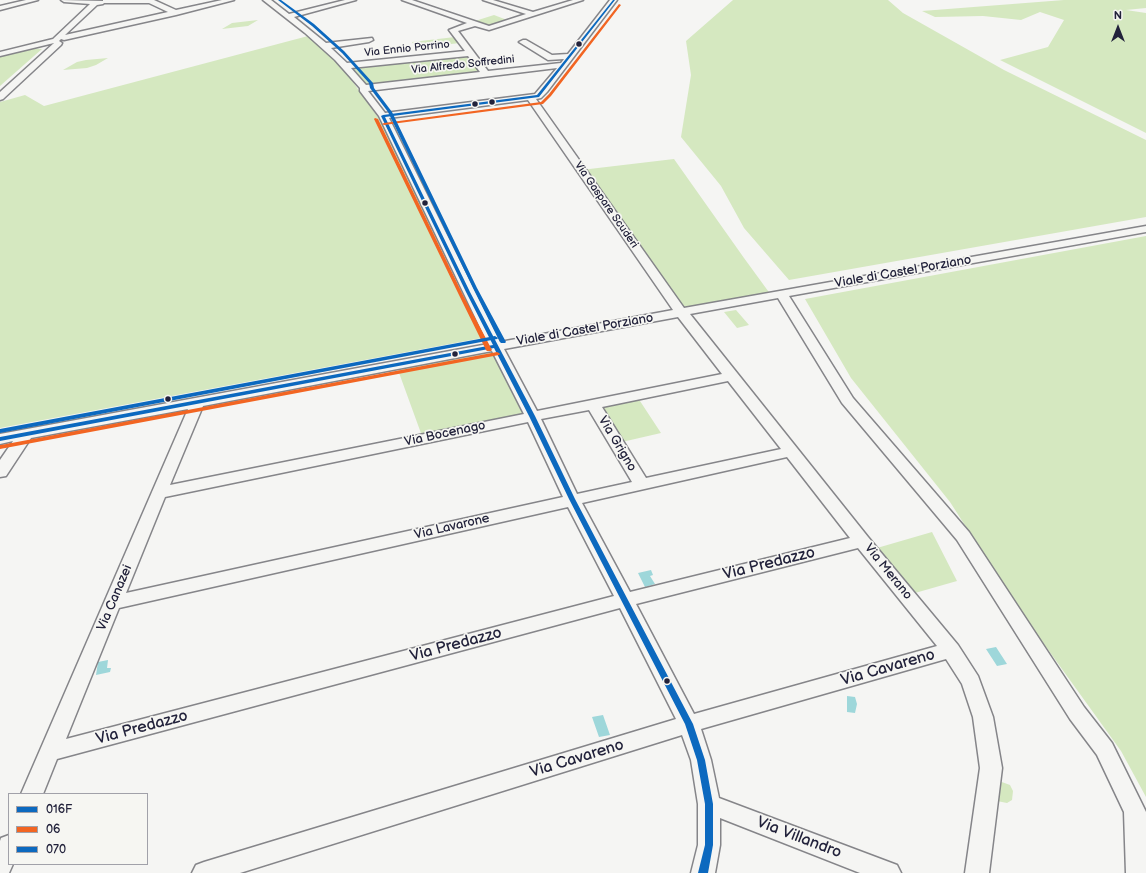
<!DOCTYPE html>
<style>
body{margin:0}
#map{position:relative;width:1146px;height:873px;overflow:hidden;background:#f5f5f3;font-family:"Balsamiq Sans",sans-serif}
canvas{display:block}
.legend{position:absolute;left:8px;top:793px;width:140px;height:72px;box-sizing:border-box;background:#f6f6f2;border:1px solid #a1a1a9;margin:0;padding:5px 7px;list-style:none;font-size:12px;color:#22223b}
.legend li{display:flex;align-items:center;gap:8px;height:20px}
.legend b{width:20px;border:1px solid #a1a1a9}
.north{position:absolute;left:1098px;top:8px;width:40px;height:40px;-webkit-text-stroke:3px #f6f6f2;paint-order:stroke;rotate:0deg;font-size:11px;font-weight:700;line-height:16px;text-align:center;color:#22223b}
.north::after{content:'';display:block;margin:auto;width:14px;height:18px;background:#22223b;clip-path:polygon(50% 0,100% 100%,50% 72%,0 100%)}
</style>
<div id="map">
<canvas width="1146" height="873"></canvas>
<ul class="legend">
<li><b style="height:5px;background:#0c69bf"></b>016F</li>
<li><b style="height:5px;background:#f26522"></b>06</li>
<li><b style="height:5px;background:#0c69bf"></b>070</li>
</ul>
<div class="north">N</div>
</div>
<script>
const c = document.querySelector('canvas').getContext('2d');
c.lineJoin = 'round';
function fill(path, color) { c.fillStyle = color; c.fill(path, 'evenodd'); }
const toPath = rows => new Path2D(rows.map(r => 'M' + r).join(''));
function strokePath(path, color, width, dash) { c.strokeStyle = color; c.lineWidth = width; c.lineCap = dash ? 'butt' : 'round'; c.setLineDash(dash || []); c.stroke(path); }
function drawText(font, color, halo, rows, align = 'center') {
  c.font = font + ' "Balsamiq Sans",sans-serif'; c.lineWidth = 3.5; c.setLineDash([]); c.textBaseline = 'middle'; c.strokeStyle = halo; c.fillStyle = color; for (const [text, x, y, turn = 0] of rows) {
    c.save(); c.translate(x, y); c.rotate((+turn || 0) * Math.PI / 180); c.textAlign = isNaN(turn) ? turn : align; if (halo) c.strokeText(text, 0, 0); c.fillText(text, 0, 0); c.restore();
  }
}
fill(toPath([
 [733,0,888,0,903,13,1004,70,1146,140,1146,217,789,280,744,228,721,186,681,137,691,75,686,41],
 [1064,0,1146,0,1146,8,1126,10,1146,13,1146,133,1000,60,1048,47,1064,20,1040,12,1021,20,983,16,935,17,922,11],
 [494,15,507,20,489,25,475,21],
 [258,20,248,26,222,29,232,23],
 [308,36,329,54,348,75,377,116,390,138,482,338,0,428,0,102,25,95,44,106],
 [455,37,460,43,416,48,412,42],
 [31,48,42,49,0,86,0,56],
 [467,55,480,73,367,86,352,68],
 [108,58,96,65,87,68,63,70,77,62,86,60],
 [674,159,744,258,771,295,681,312,581,170],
 [1146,236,1146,797,1121,751,1018,608,950,502,851,378,805,299],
 [736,310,749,325,737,328,724,312],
 [493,352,524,414,422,436,398,370],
 [638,398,661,433,622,442,600,406],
 [932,532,957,581,915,593,877,548],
 [999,781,1010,785,1013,791,1012,800,1007,803,997,801]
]), '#d5e8c0');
fill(toPath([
 [651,570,653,575,650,576,655,584,645,587,638,573],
 [996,647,1007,664,997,666,986,649],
 [108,660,107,668,111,668,110,672,96,675,98,662],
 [847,696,855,697,857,704,855,713,847,712],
 [603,715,610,735,599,737,592,717]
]), '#9ed7da');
const minor = toPath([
 [26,0,38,0,0,10,0,6,26,0],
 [61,0,103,1,103,0,154,0,176,10,222,0,234,0,176,15,64,40,61,39,59,41,62,43,61,45,3,99,0,100,0,92,54,43,0,56,0,52,53,39,90,4,64,2,61,0],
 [104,3,149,3,168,12,65,35,97,5,103,4,104,3],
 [263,0,271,0,289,14,345,0,356,0,294,17,326,43,372,38,373,40,369,42,331,48,347,63,465,51,449,30,467,23,402,0,412,0,489,26,526,14,483,0,493,0,533,12,573,0,583,0,489,30,475,26,458,31,488,71,561,63,564,59,548,60,519,42,523,40,526,40,552,55,568,54,610,0,617,0,547,92,541,98,536,99,684,308,1146,226,1146,232,789,296,853,398,969,532,1084,707,1112,743,1146,812,1146,873,1126,873,1124,812,1097,755,1070,719,957,540,842,403,778,298,690,314,868,537,958,645,978,676,993,717,1002,768,989,873,965,873,980,768,973,717,962,684,946,659,701,729,711,760,719,798,897,865,901,873,860,873,720,818,720,845,715,873,691,873,698,845,698,804,691,760,682,735,240,873,192,873,196,865,204,862,676,719,620,608,57,759,43,794,21,794,188,409,31,438,6,476,0,477,0,460,13,441,0,444,0,434,488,344,379,116,360,91,360,88,335,60,305,33,263,0],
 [468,56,480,72,366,85,351,68,468,56],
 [557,68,535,94,385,113,368,91,557,68],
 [528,100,673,310,500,342,389,118,528,100],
 [678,317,722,374,537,411,504,349,678,317],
 [492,351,524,414,170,485,203,406,492,351],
 [728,381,781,449,646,478,602,407,728,381],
 [589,410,632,482,577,494,541,419,589,410],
 [528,422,563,497,126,593,165,497,528,422],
 [787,457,850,538,630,592,582,503,787,457],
 [568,507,614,596,66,739,119,608,568,507],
 [858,548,937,646,694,714,636,604,858,548],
 [9,835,9,864,13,864,9,873,0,873,0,841,1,838,9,835]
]);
strokePath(minor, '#858589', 3);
fill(minor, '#f5f5f3');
fill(toPath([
 [613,0,615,0,539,97,385,117,470,292,535,416,575,499,693,724,705,760,713,804,713,845,708,873,698,873,705,845,705,804,697,760,685,724,569,499,529,416,494,348,0,441,0,437,493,345,466,292,381,116,383,115,537,95,613,0]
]), '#0c69bf');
fill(toPath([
 [619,4,621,5,551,96,543,104,384,125,382,124,384,123,541,102,549,94,619,4],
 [375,118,378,119,463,295,492,350,491,351,487,351,486,350,459,295,374,119,375,118],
 [497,352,499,353,500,354,499,355,0,449,0,445,1,445,497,352]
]), '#f26522');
fill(toPath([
 [278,0,281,0,314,24,344,51,373,83,374,88,392,112,477,288,506,342,505,343,501,343,500,342,473,288,388,112,370,88,369,83,342,53,312,26,278,0],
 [495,336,498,338,497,339,0,433,0,429,495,336]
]), '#0c69bf');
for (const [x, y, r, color] of [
 [579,44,3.5,"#22223b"],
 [492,102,3.5,"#22223b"],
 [475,104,3.5,"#22223b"],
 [425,203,3.5,"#22223b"],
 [455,354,3.5,"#22223b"],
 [168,399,3.5,"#22223b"],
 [667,681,3.5,"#22223b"]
]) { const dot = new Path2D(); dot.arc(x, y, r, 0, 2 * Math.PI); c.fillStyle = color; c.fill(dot); strokePath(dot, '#f6f6f2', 1.5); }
drawText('11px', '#22223b', '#f6f6f2', [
 ["Via Ennio Porrino",407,49,-6],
 ["Via Alfredo Soffredini",463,65,-6],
 ["Via Gaspare Scuderi",606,205,55]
]);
drawText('13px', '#22223b', '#f6f6f2', [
 ["Viale di Castel Porziano",903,272,-10],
 ["Viale di Castel Porziano",585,330,-10],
 ["Via Bocenago",445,434,-12],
 ["Via Grigno",617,444,59],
 ["Via Lavarone",452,527,-13],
 ["Via Merano",888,572,51],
 ["Via Canazei",115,598,-67]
]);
drawText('16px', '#22223b', '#f6f6f2', [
 ["Via Predazzo",769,564,-14],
 ["Via Predazzo",456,645,-15],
 ["Via Cavareno",888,668,-16],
 ["Via Predazzo",142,728,-15],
 ["Via Cavareno",577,759,-17],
 ["Via Villandro",799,838,21]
]);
</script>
